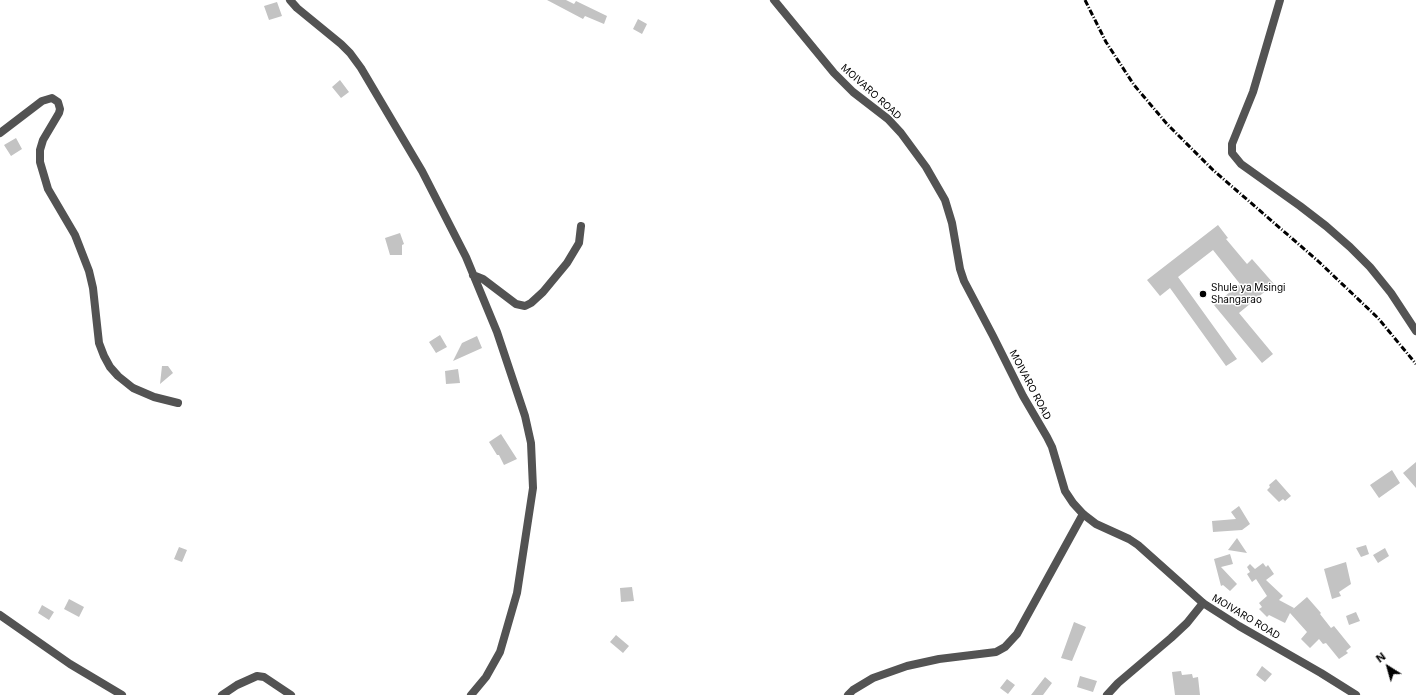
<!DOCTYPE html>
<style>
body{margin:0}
#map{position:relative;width:1416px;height:695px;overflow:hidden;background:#fff;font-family:Inter,sans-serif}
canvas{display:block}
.north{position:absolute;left:1368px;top:647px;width:40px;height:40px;-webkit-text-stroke:3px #fff;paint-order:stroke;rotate:323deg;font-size:11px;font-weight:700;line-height:16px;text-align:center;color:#000}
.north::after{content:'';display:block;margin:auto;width:14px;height:18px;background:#000;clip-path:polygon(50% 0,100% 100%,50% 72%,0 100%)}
</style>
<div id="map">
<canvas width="1416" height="695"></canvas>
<div class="north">N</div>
</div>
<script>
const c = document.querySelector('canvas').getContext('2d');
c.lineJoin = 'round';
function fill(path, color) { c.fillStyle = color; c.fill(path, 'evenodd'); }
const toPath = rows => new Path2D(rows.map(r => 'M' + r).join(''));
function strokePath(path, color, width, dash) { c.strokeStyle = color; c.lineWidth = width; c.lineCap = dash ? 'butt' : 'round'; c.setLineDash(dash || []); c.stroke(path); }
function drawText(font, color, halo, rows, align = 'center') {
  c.font = font + ' Inter,sans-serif'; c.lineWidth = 3; c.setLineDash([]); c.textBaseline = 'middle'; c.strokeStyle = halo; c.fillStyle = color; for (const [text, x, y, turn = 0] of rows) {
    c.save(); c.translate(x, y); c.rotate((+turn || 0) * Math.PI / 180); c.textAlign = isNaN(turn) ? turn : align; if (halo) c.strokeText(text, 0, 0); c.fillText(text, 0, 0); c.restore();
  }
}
fill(toPath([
 [547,0,566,0,574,4,576,1,607,16,604,24,585,16,583,19],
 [277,2,282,16,269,20,264,6],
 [638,19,647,24,642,34,633,29],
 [340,80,349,92,341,98,332,87],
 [16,138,22,149,11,156,4,145],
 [1218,225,1228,238,1226,239,1247,264,1252,259,1274,284,1239,313,1273,354,1262,363,1214,305,1240,284,1213,250,1178,277,1237,359,1226,366,1170,288,1160,296,1147,280],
 [400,233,404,244,402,245,402,255,390,255,385,238],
 [440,335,447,347,436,353,429,342],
 [477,336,482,348,453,361,462,343],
 [162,366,168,366,173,373,160,384],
 [458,369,460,383,446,384,445,371],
 [501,434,517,459,504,465,499,455,497,455,489,442],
 [1416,462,1416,488,1403,473],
 [1392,470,1400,483,1379,498,1370,485],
 [1276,479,1291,496,1285,501,1283,499,1279,502,1267,490,1270,487,1269,485],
 [1239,506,1250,524,1242,530,1213,532,1212,521,1236,519,1231,512],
 [1237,538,1247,553,1228,550],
 [1366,545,1369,554,1361,557,1356,548],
 [179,547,187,550,182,562,174,559],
 [1385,548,1389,556,1378,563,1373,555],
 [1230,554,1233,564,1221,567,1237,584,1230,591,1223,585,1221,586,1214,559],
 [1346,562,1351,584,1339,592,1341,596,1332,599,1324,569],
 [1263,563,1266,567,1268,565,1274,574,1266,580,1283,596,1279,600,1294,608,1292,610,1307,597,1321,613,1320,614,1331,628,1334,626,1351,647,1346,651,1348,653,1339,659,1326,643,1323,644,1319,639,1310,648,1301,639,1307,632,1290,613,1285,623,1269,615,1267,617,1259,609,1262,607,1259,603,1267,596,1256,579,1252,582,1247,574,1250,572,1247,567,1250,564,1255,569],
 [632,587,634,601,621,602,620,588],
 [69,599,84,607,79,617,64,609],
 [42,605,54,612,49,620,38,613],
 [1356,612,1360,621,1349,625,1346,616],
 [1074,622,1086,627,1072,661,1061,658],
 [616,635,629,646,623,653,610,642],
 [1262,666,1272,674,1265,682,1256,675],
 [1181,671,1182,675,1192,674,1193,678,1198,677,1200,695,1175,695,1172,672],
 [1080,676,1097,681,1093,692,1077,687],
 [1045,677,1052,683,1043,695,1031,695],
 [1007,679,1015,685,1008,694,1000,688]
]), '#c3c3c3');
strokePath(toPath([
 [290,0,297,8,341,44,350,53,361,68,374,90,422,171,466,257,497,332,525,416,531,443,533,488,517,593,500,652,486,677,471,695],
 [1280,0,1253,92,1232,144,1232,153,1241,164,1300,206,1326,226,1350,247,1370,267,1391,293,1416,331],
 [0,133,42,101,52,98,58,102,60,109,59,113,43,140,40,150,40,162,48,189,75,235,89,271,93,288,99,343,104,356,110,367,118,376,133,388,154,397,178,403],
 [473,275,483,279,516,304,525,306,531,303,543,292,567,263,579,243,581,226],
 [0,615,70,664,122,695],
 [222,695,237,685,257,676,264,677,291,695],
 [848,695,853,690,873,678,907,666,939,659,996,652,1005,647,1017,634,1083,514],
 [1107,695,1118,683,1171,638,1187,623,1203,603]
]), '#535353', 8);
strokePath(toPath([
 [774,0,834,73,853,92,888,119,901,133,926,167,945,200,952,223,960,269,964,281,993,336,1023,396,1047,437,1052,447,1065,491,1073,503,1083,514,1096,524,1129,539,1138,545,1203,603,1239,626,1321,673,1356,695]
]), '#535353', 8);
strokePath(toPath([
 [1085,0,1106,42,1134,85,1167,124,1213,170,1318,261,1378,318,1416,364]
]), '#000', 3, [6, 2, 1, 2]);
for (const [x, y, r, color] of [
 [1203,294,4,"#000"]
]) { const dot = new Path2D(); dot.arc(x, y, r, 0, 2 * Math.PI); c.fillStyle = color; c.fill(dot); strokePath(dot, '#fff', 1.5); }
drawText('10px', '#000', '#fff', [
 ["MOIVARO ROAD",871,92,42],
 ["MOIVARO ROAD",1030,385,62],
 ["MOIVARO ROAD",1246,617,31]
]);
drawText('10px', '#000', '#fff', [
 ["Shule ya Msingi",1211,288],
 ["Shangarao",1211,300]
], 'left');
</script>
